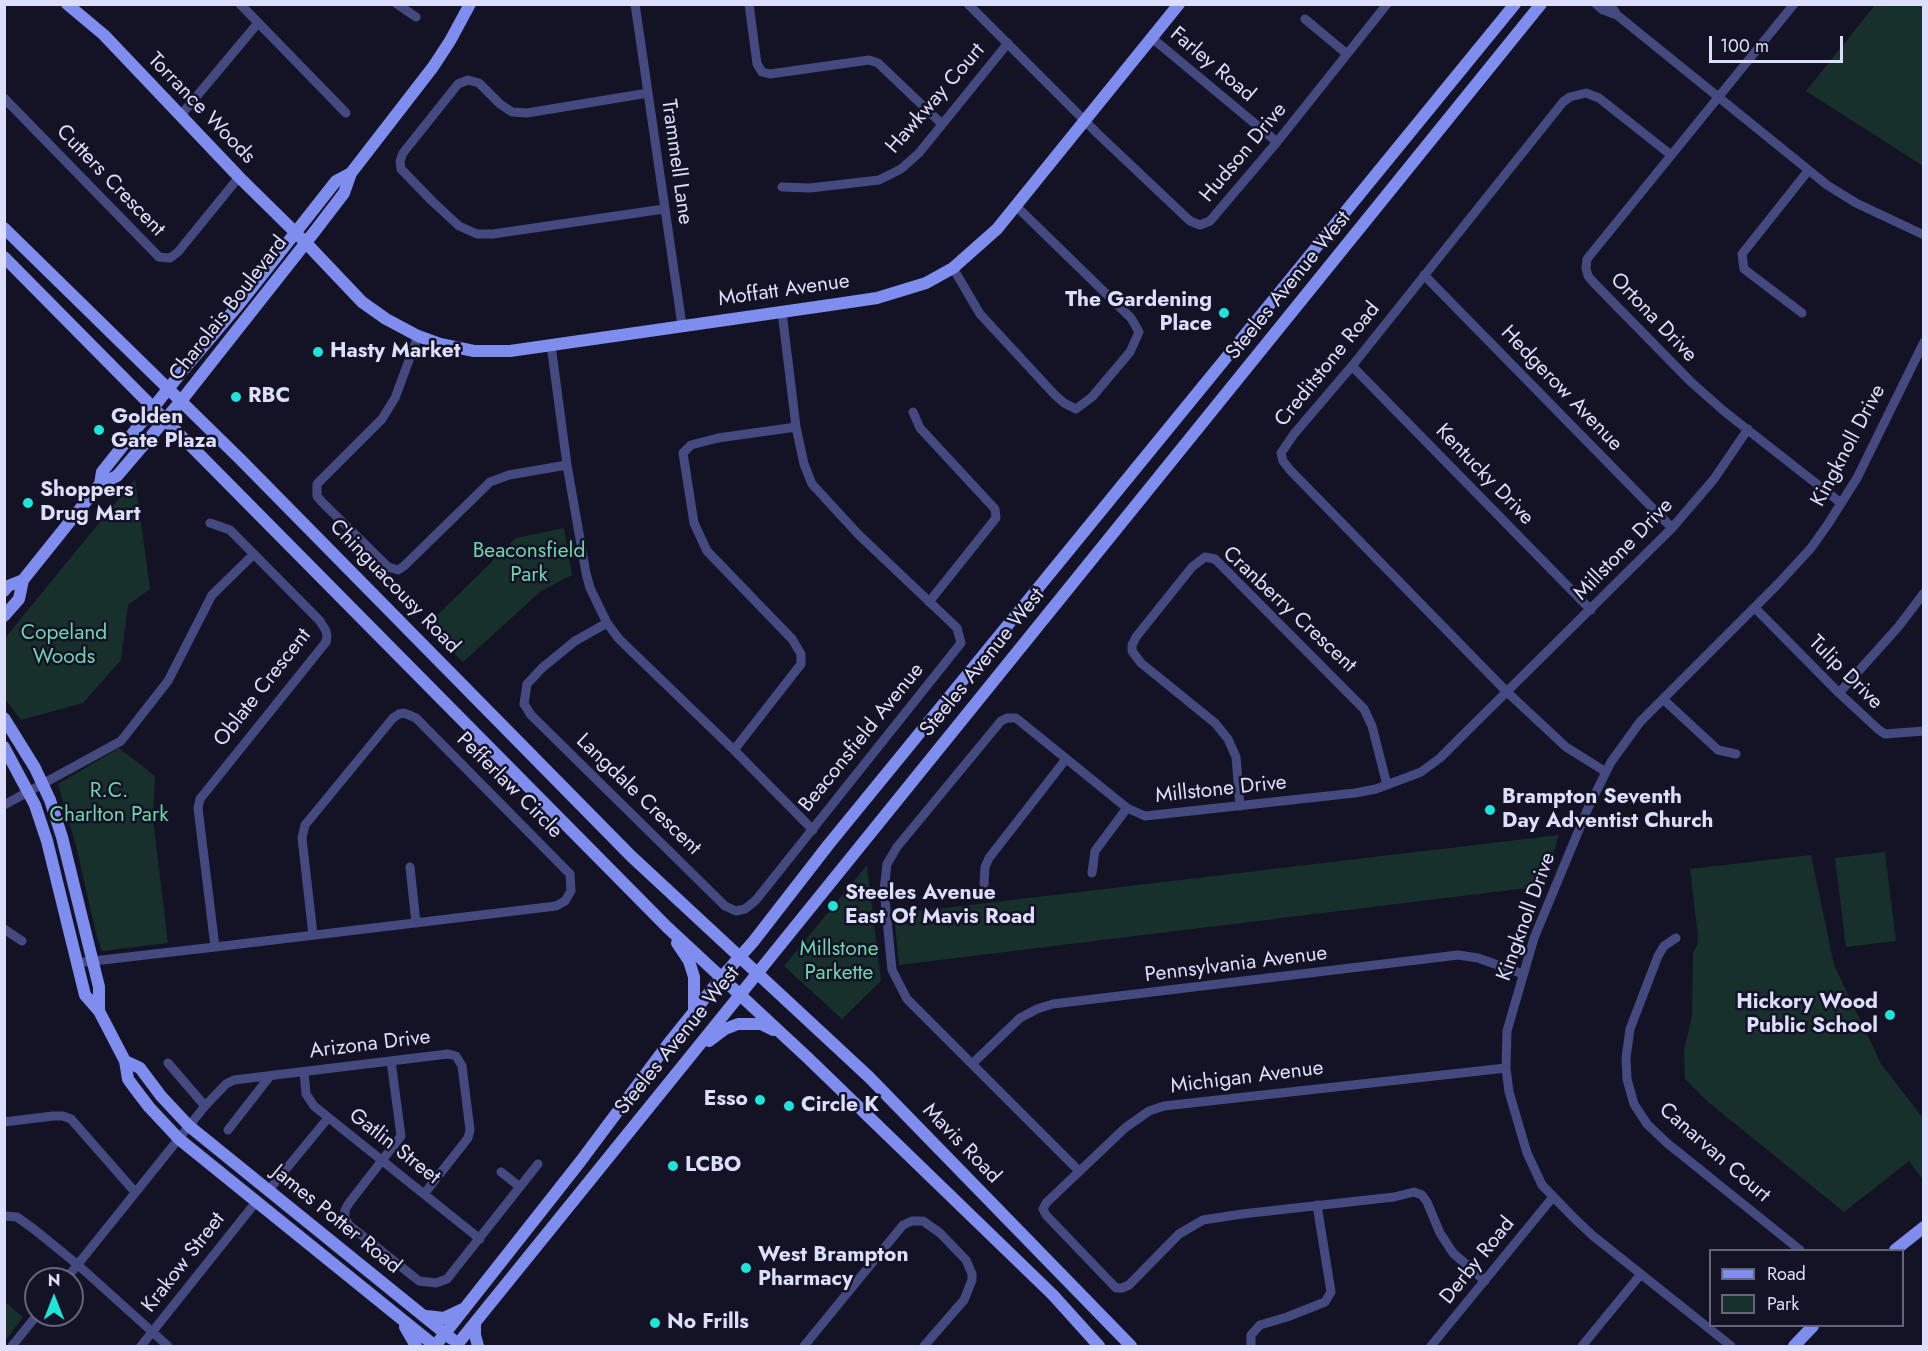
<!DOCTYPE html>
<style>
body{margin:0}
#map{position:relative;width:1928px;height:1351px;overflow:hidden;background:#141326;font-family:Jost,sans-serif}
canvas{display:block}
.frame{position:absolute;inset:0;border:6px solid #dddefb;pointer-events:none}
.legend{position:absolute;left:1709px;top:1249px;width:195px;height:78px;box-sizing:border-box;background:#141326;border:2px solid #64647b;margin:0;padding:8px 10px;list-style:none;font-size:18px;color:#dddefb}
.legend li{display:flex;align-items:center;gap:12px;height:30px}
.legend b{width:30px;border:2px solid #64647b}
.north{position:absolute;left:24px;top:1267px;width:60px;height:60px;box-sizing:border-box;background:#141326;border:2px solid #64647b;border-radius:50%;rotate:0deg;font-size:16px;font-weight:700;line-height:24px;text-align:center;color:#dddefb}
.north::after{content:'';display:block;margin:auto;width:21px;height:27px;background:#20e3da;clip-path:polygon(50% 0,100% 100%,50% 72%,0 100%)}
.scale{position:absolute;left:1709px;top:36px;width:134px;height:27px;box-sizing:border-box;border:3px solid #dddefb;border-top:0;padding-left:8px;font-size:18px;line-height:21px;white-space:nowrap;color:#dddefb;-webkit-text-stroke:4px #141326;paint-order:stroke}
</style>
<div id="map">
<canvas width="1928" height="1351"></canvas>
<div class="frame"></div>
<ul class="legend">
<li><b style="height:8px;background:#7f8def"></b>Road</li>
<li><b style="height:16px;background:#17302b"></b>Park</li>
</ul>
<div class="north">N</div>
<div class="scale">100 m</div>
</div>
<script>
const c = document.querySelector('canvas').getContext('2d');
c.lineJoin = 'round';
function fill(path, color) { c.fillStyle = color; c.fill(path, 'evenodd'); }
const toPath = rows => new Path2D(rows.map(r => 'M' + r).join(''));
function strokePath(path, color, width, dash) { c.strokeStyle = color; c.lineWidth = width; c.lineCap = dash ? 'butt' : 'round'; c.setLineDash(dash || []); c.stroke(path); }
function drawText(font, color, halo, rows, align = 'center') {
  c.font = font + ' Jost,sans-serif'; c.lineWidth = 5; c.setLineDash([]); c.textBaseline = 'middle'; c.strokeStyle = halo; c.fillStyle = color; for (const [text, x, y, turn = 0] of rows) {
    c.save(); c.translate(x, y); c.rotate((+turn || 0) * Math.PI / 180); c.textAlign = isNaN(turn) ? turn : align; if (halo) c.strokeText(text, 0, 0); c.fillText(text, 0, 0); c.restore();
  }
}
fill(toPath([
 [1875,5,1923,5,1923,166,1806,91],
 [135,479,150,589,128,605,121,660,83,703,21,720,5,699,5,638],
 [564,528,572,575,541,591,463,662,426,626,516,538],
 [119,748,155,776,153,819,168,943,102,951,97,937,75,842,58,784],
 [1559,835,1543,886,899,965,894,914],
 [1885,852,1896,941,1846,947,1835,858],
 [1811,855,1834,965,1881,1064,1923,1118,1923,1180,1909,1161,1844,1212,1707,1101,1685,1079,1684,1050,1692,1016,1693,953,1697,945,1698,936,1690,869],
 [867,865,881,981,842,1019,784,966],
 [5,1302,23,1317,5,1341]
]), '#17302b');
strokePath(toPath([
 [240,4,346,113],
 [397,4,416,17],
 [635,4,682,325],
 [749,4,757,64,762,72,770,74,869,60,878,63,942,124],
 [968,4,1098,134,1190,221,1200,225,1210,221,1277,142,1387,4],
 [1596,4,1603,10,1617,15],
 [1610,4,1617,15,1827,185,1856,203,1924,235],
 [1794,4,1587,259,1586,268,1588,276,1595,284,1691,382,1725,412,1841,503],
 [1305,19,1347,54],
 [1152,38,1277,142],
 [648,93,527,113,512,112,500,104,479,83,468,80,458,84,403,153,400,161,401,169,432,201,459,226,477,234,493,234,664,209],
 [4,98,159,257,170,258,178,252,239,177],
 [181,115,258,23],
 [782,187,810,188,879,180,901,169,919,153,1008,43],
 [953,268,980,314,1054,394,1064,403,1076,409,1092,397,1130,352,1139,332,1131,318,1016,206],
 [1424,275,1672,528],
 [1802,313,1744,269,1742,254,1808,171],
 [418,336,395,398,382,419,317,484,317,496,322,502,388,567,398,570,404,566,490,482,509,475,567,465],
 [551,345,567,465,586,573,590,588,607,623,619,639,734,750,813,830],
 [1352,366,1591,610],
 [913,412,920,428,995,509,996,518,929,602],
 [210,523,230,530,320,621,326,631,327,637,326,642,200,799,198,808,215,947],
 [1755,608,1839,693,1879,730,1885,734,1924,731],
 [607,623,575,641,542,668,527,684,524,704,531,715,725,906,736,911,745,909,756,900,961,643,957,628,858,534,812,484,804,464,796,427,782,312],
 [1839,693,1899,626,1924,593],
 [1664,700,1718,750,1736,754],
 [734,750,801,664,801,654,792,639,707,551,694,523,683,453,691,445,718,438,796,427],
 [1606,772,1566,747,1507,692,1290,470,1283,461,1281,453,1294,434,1352,366,1563,102,1570,97,1586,93,1599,98,1671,155],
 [4,805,121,741,168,681,212,595,254,554],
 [1240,806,1236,757,1228,739,1215,723,1141,663,1132,651,1132,645,1136,637,1192,567,1205,557,1215,559,1364,709,1372,726,1387,785],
 [410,867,416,923],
 [1092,873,1095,851,1127,808],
 [984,884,985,867,989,858,1066,759],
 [4,929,22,941],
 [1676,938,1664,946,1658,956,1630,1029,1626,1058,1627,1079,1634,1104,1647,1124,1667,1143,1800,1250],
 [76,963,215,947,556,906,565,901,571,891,570,874,416,718,404,713,399,714,393,718,305,825,302,838,313,935],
 [391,1061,401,1136,349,1203,345,1210,345,1218,349,1225,419,1281,436,1283,447,1279,538,1164],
 [168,1063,205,1106],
 [972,1064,1020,1018,1037,1009,1053,1004,1458,955,1478,958,1523,974],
 [304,1072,306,1094,314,1106,480,1239],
 [4,1122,53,1116,63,1116,71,1119,135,1192],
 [228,1130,270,1076],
 [1079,1171,907,999,892,970,884,890,887,864,897,847,1001,721,1007,718,1016,718,1127,808,1145,816,1355,793,1376,789,1421,772,1440,758,1460,738,1672,528,1714,479,1748,429],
 [501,1172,520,1187],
 [268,1191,328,1118],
 [4,1216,17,1217,35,1230,78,1265,168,1346],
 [66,1279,205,1106,226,1084,234,1080,448,1054,456,1056,462,1066,470,1130,468,1138,424,1194],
 [1485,1281,1453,1253,1440,1233,1427,1202,1422,1195,1414,1192,1394,1197,1242,1214,1203,1220,1179,1234,1129,1285,1122,1288,1116,1288,1046,1215,1043,1209,1046,1203,1125,1128,1149,1111,1164,1106,1506,1068],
 [12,1346,37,1315],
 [141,1346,256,1202],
 [804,1346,903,1225,912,1221,923,1221,940,1233,966,1260,972,1274,972,1280,964,1300,924,1346],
 [1251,1346,1251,1335,1260,1325,1287,1317,1325,1302,1331,1292,1317,1205],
 [1431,1346,1553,1197],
 [1582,1346,1641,1274],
 [1731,1346,1592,1235,1573,1217,1542,1185,1527,1153,1509,1092,1506,1068,1507,1031,1534,938,1588,808,1611,762,1640,722,1778,584,1811,548,1828,524,1857,478,1924,342]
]), '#444a80', 9);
strokePath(toPath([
 [67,4,104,35,239,177,306,243,362,302,386,319,418,336,440,344,474,351,510,351,830,305,877,298,926,283,953,268,997,229,1179,4],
 [4,228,241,460,631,856,869,1077,1131,1346],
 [4,257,667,927,809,1059,1053,1295,1099,1346],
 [100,484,117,476,181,401,315,231,344,193,351,173,433,67,450,41,470,4],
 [4,591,8,586,23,580],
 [4,616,19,599,23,580,100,484,102,472,184,369,240,303,336,181,351,173],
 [4,718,35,768,50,800,62,837,99,987,99,1011],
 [4,747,35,805,47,841,85,995,99,1011,125,1061,128,1079,133,1086,149,1107,179,1139,435,1346,580,1162,668,1044,721,978,753,942,829,844,1515,4],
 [677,943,689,961,694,977,694,1012],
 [709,1041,725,1029,738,1024,761,1024,773,1030],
 [125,1061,140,1068,161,1096,189,1126,452,1339],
 [1895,1250,1924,1227],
 [426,1316,444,1318,463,1309],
 [475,1323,475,1335,478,1346],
 [405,1327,416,1346],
 [456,1346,1541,4],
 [1794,1346,1813,1326]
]), '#7f8def', 12);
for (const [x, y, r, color] of [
 [1224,313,6,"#20e3da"],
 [318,352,6,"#20e3da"],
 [236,397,6,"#20e3da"],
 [99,430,6,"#20e3da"],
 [28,503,6,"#20e3da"],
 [1490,810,6,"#20e3da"],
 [833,906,6,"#20e3da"],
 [1890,1015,6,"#20e3da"],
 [760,1100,6,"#20e3da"],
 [789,1106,6,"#20e3da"],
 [673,1166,6,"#20e3da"],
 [746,1268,6,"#20e3da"],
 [655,1323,6,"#20e3da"]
]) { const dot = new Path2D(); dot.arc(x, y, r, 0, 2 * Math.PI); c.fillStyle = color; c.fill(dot); strokePath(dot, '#141326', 2); }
drawText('21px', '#dddefb', '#141326', [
 ["Farley Road",1212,65,40],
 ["Hawkway Court",936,99,-49],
 ["Torrance Woods",201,109,46],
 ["Hudson Drive",1244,153,-50],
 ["Trammell Lane",676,162,82],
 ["Cutters Crescent",110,181,46],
 ["Steeles Avenue West",1289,286,-51],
 ["Moffatt Avenue",784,291,-8],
 ["Charolais Boulevard",229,309,-52],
 ["Ortona Drive",1653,318,46],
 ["Creditstone Road",1328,365,-51],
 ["Hedgerow Avenue",1561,389,46],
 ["Kingknoll Drive",1849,446,-62],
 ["Kentucky Drive",1484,475,46],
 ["Millstone Drive",1624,550,-46],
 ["Chinguacousy Road",394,587,46],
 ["Cranberry Crescent",1289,610,43],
 ["Steeles Avenue West",983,663,-51],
 ["Tulip Drive",1845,673,45],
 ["Oblate Crescent",263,688,-52],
 ["Beaconsfield Avenue",862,738,-51],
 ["Pefferlaw Circle",509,786,45],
 ["Millstone Drive",1221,790,-6],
 ["Langdale Crescent",638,795,44],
 ["Kingknoll Drive",1527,917,-70],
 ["Pennsylvania Avenue",1236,965,-7],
 ["Steeles Avenue West",678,1041,-51],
 ["Arizona Drive",370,1045,-7],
 ["Michigan Avenue",1247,1078,-7],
 ["Mavis Road",961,1144,46],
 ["Gatlin Street",394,1147,38],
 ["Canarvan Court",1714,1153,41],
 ["James Potter Road",336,1220,39],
 ["Derby Road",1478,1261,-51],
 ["Krakow Street",184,1263,-52]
]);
drawText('bold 21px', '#dddefb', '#141326', [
 ["The Gardening",1212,301,"right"],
 ["Place",1212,325,"right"],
 ["Hasty Market",330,352],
 ["RBC",248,397],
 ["Golden",111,418],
 ["Gate Plaza",111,442],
 ["Shoppers",40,491],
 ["Drug Mart",40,515],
 ["Brampton Seventh",1502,798],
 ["Day Adventist Church",1502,822],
 ["Steeles Avenue",845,894],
 ["East Of Mavis Road",845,918],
 ["Hickory Wood",1878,1003,"right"],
 ["Public School",1878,1027,"right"],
 ["Esso",748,1100,"right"],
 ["Circle K",801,1106],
 ["LCBO",685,1166],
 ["West Brampton",758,1256],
 ["Pharmacy",758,1280],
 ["No Frills",667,1323]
], 'left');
drawText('21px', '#71d3ac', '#141326', [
 ["Beaconsfield",529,552],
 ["Park",529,576],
 ["Copeland",64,634],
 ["Woods",64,658],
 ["R.C.",109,792],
 ["Charlton Park",109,816],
 ["Millstone",839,950],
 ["Parkette",839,974]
]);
</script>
